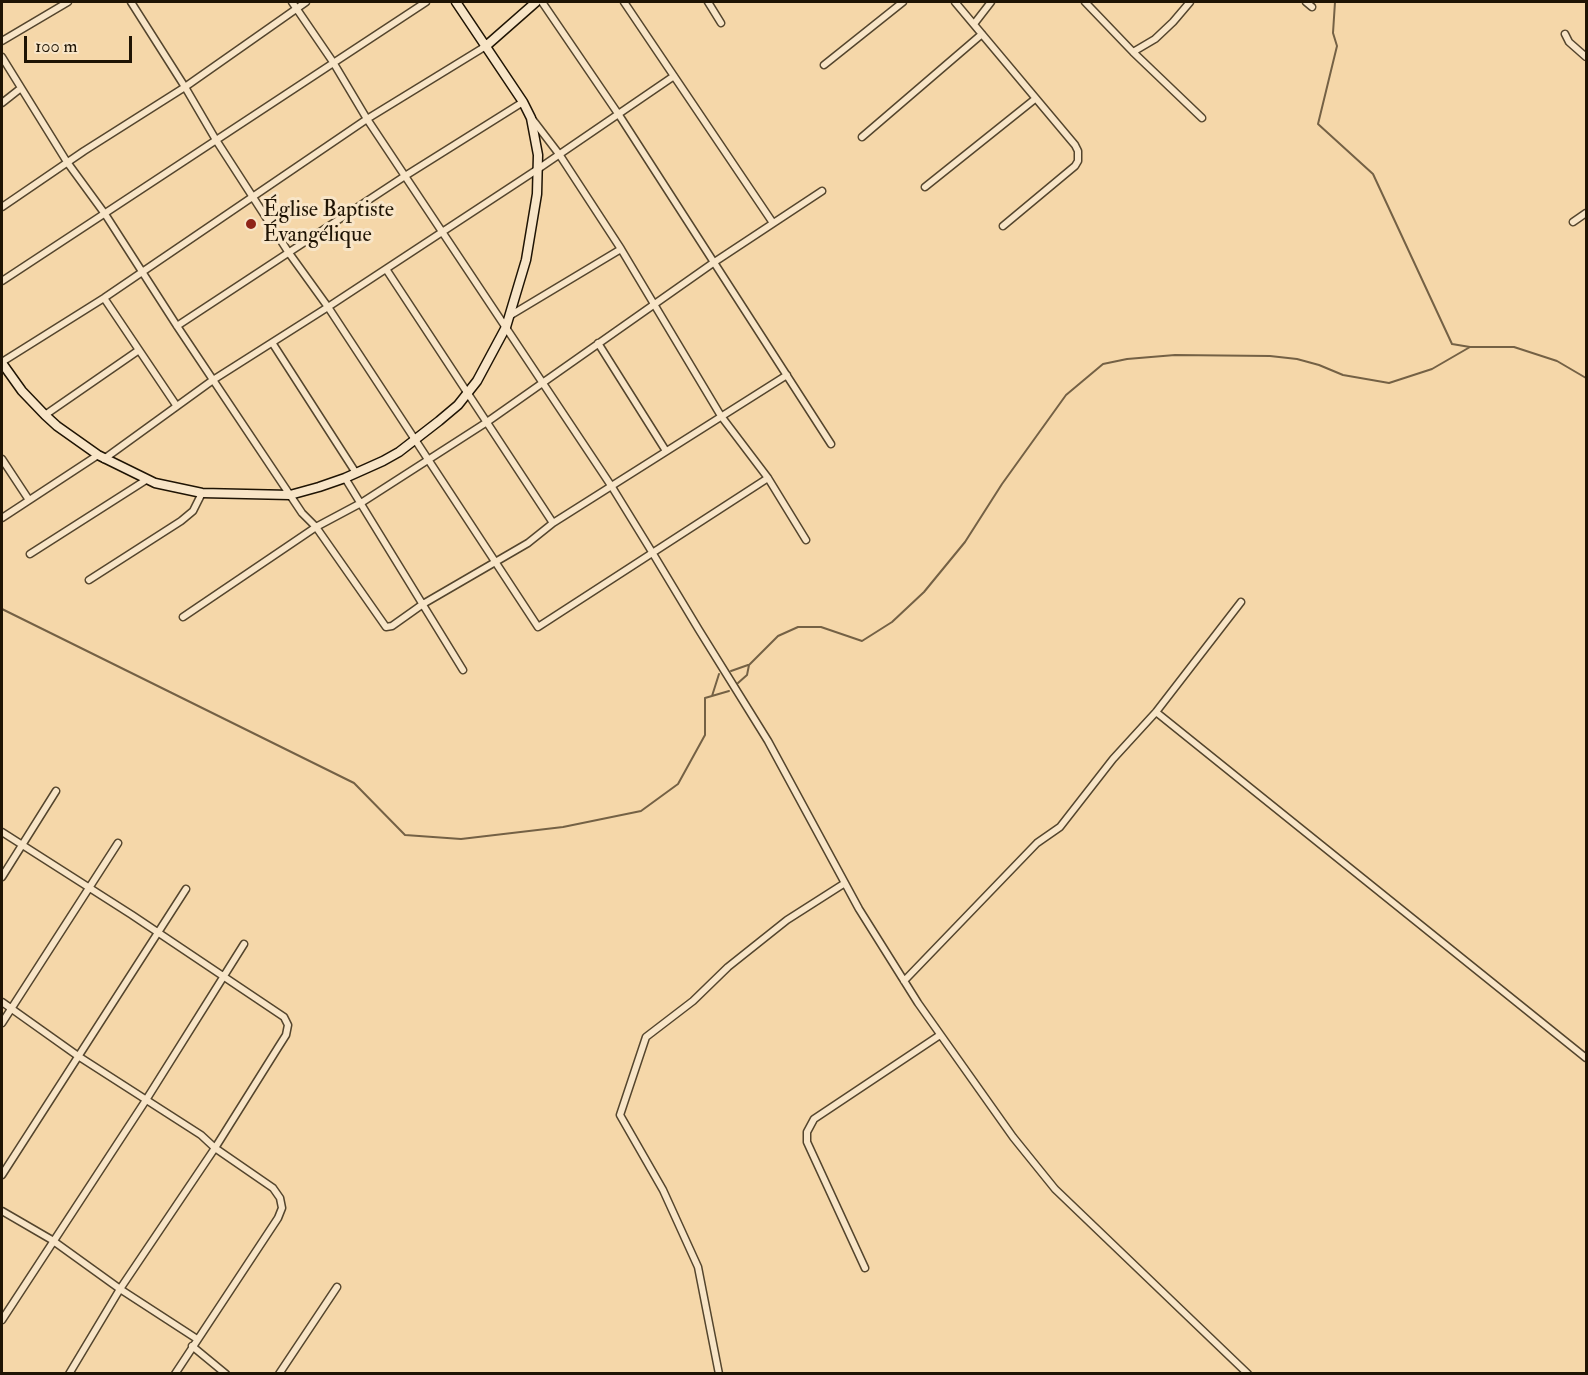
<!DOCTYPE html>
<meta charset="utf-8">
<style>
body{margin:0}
#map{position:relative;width:1588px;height:1375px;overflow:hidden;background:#f5d7a9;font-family:"IM FELL Double Pica",serif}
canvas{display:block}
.frame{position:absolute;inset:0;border:3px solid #1f1404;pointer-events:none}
.scale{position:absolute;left:24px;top:36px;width:108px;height:27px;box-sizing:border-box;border:3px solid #1f1404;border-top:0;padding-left:8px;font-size:18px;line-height:21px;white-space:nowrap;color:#1f1404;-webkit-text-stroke:4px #f8e5c7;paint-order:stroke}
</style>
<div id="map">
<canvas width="1588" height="1375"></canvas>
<div class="frame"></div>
<div class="scale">100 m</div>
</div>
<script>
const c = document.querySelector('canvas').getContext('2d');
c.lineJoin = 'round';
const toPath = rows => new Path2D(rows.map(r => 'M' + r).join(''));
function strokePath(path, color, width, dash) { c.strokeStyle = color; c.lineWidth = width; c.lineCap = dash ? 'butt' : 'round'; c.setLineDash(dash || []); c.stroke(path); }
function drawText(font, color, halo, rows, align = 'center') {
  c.font = font + ' "IM FELL Double Pica",serif'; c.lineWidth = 6; c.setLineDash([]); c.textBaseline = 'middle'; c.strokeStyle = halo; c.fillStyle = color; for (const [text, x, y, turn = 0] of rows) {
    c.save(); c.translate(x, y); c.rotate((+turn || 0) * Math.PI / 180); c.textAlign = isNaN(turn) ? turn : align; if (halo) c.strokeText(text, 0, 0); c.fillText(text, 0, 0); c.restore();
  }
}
strokePath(toPath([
 [1335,2,1333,33,1337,46,1318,124,1373,174,1452,344,1470,347],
 [2,609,354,783,405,835,461,839,563,827,641,811,678,784,705,735,705,698,729,691],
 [731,671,748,665],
 [738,683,747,675,749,665,778,636,798,627,821,627,862,641,892,622,924,592,965,542,1002,484,1066,395,1103,364,1127,359,1175,355,1270,356,1297,359,1319,365,1343,375,1389,383,1432,369,1470,347,1514,347,1557,361,1586,378],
 [712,696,719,674]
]), '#746145', 2);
const street = toPath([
 [131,2,185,87,216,140,289,253,328,307,538,627,768,478],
 [292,2,333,62,367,119,612,487,652,552,699,630,768,741,859,909,918,1003,1013,1137,1055,1189,1248,1374],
 [542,2,619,115,831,444],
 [624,2,773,223],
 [708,2,721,23],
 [955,2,1075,145,1078,151,1078,161,1075,166,1003,226],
 [1085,2,1133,52,1202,118],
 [1306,2,1312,7],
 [974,24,991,2],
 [1565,34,1569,42,1586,57],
 [2,41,68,2],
 [1133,52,1155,39,1173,22,1190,2],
 [2,57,67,162,105,214,177,326,290,495,302,513,316,527,386,627,392,626,423,604,528,543,553,523,787,375],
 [824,65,903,2],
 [2,103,21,88],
 [533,120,559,154,621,249,721,416,768,478,806,540],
 [862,137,982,34],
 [925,187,1035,99],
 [2,207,84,151,185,87,306,2],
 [1573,222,1586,213],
 [386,269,553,523],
 [2,281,426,2],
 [104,298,176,405],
 [511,315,621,249],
 [177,326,405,176,523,102],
 [598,343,666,451],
 [273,344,356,473],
 [2,362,104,298,367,119,486,46],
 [45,415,139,350],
 [2,459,29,500],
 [104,459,213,380,328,307,538,169,674,76],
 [345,478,463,670],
 [2,518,98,455],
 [30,554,146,480],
 [89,580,181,521,193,511,202,493],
 [183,617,316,527,361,503,487,422,713,263,822,191],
 [1156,712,1586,1058],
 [2,832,132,915,284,1017,288,1025,286,1035,279,1046,215,1148,120,1289,69,1374],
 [2,877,56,791],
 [904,981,1037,843,1060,827,1113,759,1156,712,1241,602],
 [2,1002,78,1056,201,1135,215,1148,273,1188,280,1198,282,1208,278,1218,175,1374],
 [2,1023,118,843],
 [2,1175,186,889],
 [2,1211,52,1240,120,1289,197,1339],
 [865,1268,807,1142,807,1132,814,1119,940,1035],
 [2,1320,146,1100,244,944],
 [192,1346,226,1374],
 [279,1374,337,1287],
 [719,1374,698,1267,663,1190,620,1115,646,1037,693,1001,728,967,787,920,845,883]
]);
const secondary = toPath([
 [486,46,536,2],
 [2,363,22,391,45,415,57,426,98,455,155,483,202,493,290,495,319,487,345,478,383,461,399,452,439,421,458,405,477,381,506,327,526,260,537,194,538,155,531,118,523,102,456,2]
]);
strokePath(street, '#54452d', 9);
strokePath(secondary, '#1f1404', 11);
strokePath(street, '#f8e5c7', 6);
strokePath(secondary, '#f8e5c7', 8);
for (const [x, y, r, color] of [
 [251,224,6,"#8f2418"]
]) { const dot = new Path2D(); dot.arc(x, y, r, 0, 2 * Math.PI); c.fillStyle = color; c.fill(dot); strokePath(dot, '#f8e5c7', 2); }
drawText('22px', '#1f1404', '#f8e5c7', [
 ["Église Baptiste",263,211],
 ["Évangélique",263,236]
], 'left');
</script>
